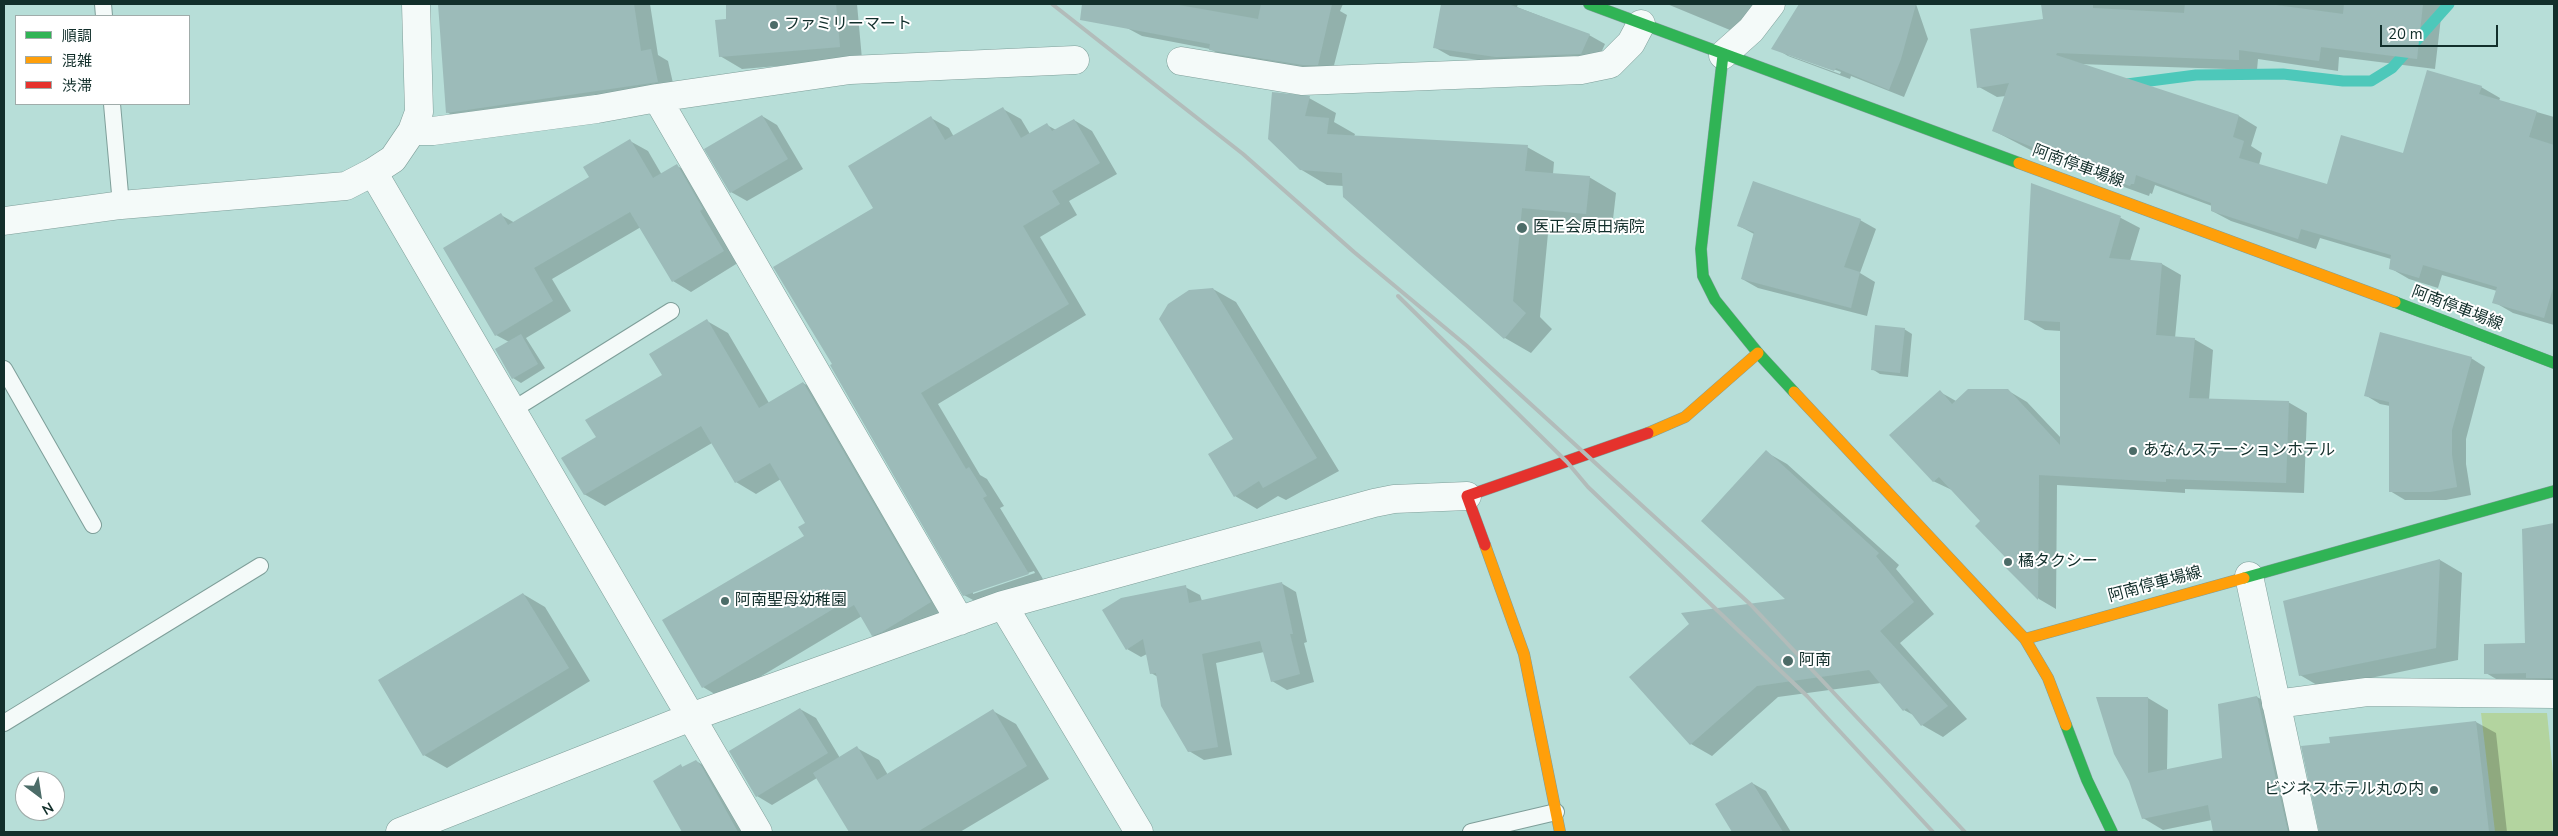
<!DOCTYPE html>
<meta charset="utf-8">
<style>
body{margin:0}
#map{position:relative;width:2558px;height:836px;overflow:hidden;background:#b7ded8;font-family:"Nunito Sans","Noto Sans JP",sans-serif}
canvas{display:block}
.frame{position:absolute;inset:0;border:5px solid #122f2b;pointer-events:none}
.legend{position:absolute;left:15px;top:15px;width:175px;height:90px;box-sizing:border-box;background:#fff;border:1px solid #a0acaa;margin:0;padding:6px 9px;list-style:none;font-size:15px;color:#122f2b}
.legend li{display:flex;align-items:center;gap:10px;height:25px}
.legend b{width:25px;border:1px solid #a0acaa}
.north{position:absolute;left:15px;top:771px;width:50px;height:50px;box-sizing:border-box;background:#fff;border:1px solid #a0acaa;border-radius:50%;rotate:149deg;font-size:14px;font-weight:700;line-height:20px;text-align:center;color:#122f2b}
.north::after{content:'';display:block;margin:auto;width:18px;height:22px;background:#4c6c68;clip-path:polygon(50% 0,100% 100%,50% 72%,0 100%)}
.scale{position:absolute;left:2380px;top:25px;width:118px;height:22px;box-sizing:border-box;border:2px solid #122f2b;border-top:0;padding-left:6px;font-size:15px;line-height:18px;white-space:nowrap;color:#122f2b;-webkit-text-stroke:4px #fff;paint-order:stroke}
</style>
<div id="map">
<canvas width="2558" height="836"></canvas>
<div class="frame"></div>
<ul class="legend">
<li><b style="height:6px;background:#30b455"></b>順調</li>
<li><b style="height:6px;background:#ff9f0a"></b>混雑</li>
<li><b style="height:6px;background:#e5322d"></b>渋滞</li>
</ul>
<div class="north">N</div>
<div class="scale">20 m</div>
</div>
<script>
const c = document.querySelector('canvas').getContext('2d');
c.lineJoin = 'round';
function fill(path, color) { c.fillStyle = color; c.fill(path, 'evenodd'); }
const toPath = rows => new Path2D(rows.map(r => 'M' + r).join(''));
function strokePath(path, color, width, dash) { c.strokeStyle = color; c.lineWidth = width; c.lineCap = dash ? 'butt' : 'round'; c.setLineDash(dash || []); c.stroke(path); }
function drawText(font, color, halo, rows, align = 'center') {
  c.font = font + ' "Nunito Sans","Noto Sans JP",sans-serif'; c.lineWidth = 4; c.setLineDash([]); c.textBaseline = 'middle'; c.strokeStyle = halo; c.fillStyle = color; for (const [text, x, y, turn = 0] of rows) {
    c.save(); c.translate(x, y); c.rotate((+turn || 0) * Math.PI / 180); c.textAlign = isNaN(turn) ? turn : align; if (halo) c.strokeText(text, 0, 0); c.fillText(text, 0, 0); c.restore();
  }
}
fill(toPath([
 [2481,713,2547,713,2554,784,2554,832,2495,832]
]), '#b3d49f');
fill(toPath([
 [439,4,650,4,658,55,668,61,675,92,464,123,447,112],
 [727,4,857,4,862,59,742,69,720,56,728,20],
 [1132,4,1343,4,1340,11,1347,15,1332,73,1226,58,1210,49,1142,36,1127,28],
 [1442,4,1518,4,1517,7,1589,35,1605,44,1597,62,1513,65,1450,56,1434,47],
 [1667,4,1776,4,1742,35],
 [1801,4,1916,4,1928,39,1904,97,1851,76,1850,79,1788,56,1773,47],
 [1788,52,1841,72,1840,74,1788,55],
 [2042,4,2454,4,2448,12,2442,9,2435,69,2339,57,2338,71,2258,59,2257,70,2078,64,2239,116,2257,127,2251,146,2262,153,2259,165,2328,185,2404,155,2481,87,2500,98,2499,101,2554,117,2554,325,2513,313,2494,302,2497,291,2442,275,2438,288,2409,279,2390,268,2391,259,2320,238,2316,249,2231,221,2212,211,2212,206,2155,185,2152,194,2150,193,2149,196,2052,161,1994,131,2006,96,1997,97,1979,87,2045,20],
 [1309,98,1336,113,1334,122,1355,134,1354,137,1527,147,1554,162,1553,174,1589,177,1616,193,1612,228,1549,223,1540,317,1552,329,1531,353,1505,338,1344,197,1344,186,1327,185,1300,169,1269,139],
 [1003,109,1021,119,1030,134,1047,125,1056,130,1074,120,1092,131,1117,174,1069,201,1077,215,1040,237,1086,315,938,404,980,475,987,479,1004,506,1000,508,1046,584,982,605,964,595,874,209,931,118,949,128,954,137],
 [1034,571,1035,573,973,594,973,591],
 [762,116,777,125,803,169,747,201,731,192,706,149],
 [630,141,648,151,662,175,677,166,696,176,741,261,691,292,673,281,641,227,552,279,571,311,526,338,545,368,521,383,513,378,497,350,509,342,496,335,501,215,515,223,591,178],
 [2032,185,2121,218,2140,228,2130,261,2162,264,2181,275,2175,338,2194,339,2213,350,2209,400,2288,402,2307,413,2304,493,2185,489,2185,493,2057,485,2056,609,2039,599,2004,564,2009,559,1982,521,1954,491,1933,481,1940,392,1956,401,2007,390,2027,402,2061,438,2061,331,2045,330,2026,319],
 [1860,220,1876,229,1860,273,1875,282,1867,316,1758,288,1742,279,1754,234,1739,226],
 [1213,289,1236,302,1339,471,1286,500,1278,496,1257,509,1235,496,1235,440],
 [707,321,728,333,769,403,803,383,824,395,951,614,893,647,872,635,862,616,723,699,703,687,805,537,807,524,781,479,756,494,736,482,712,443,605,506,584,494,597,437,663,376],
 [1904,329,1912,334,1908,377,1880,374,1872,369],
 [2471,358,2485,367,2466,439,2466,464,2471,495,2446,500,2405,500,2390,491,2390,406,2380,404,2365,395],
 [1766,452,1787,464,1899,565,1896,569,1934,614,1900,643,1967,719,1943,737,1922,725,1915,716,1904,710,1881,683,1778,697,1712,756,1691,744,1631,677,1788,600],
 [2554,524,2554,686,2508,686,2486,673,2526,644,2524,530],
 [2440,560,2462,573,2458,660,2322,688,2300,675],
 [1281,583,1296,592,1307,642,1304,643,1314,682,1287,690,1272,681,1264,652,1216,663,1232,755,1204,760,1189,751,1158,677,1151,673,1147,654,1141,657,1127,649,1185,587,1200,595,1202,601],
 [523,594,545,607,590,681,447,768,424,755,379,680],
 [2257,697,2277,708,2305,832,2214,832,2212,820,2163,830,2143,818,2148,698,2168,710,2167,770,2223,759,2219,705],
 [800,709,816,718,840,758,857,748,879,760,888,775,993,711,1016,724,1049,779,960,832,850,832,817,778,772,805,757,796],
 [2476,722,2496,733,2507,832,2320,832,2332,744],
 [696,761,718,774,752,832,684,832,655,781,681,766,684,768],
 [1752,783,1766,791,1791,832,1733,832,1717,804]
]), '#0003');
strokePath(toPath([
 [2127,84,2196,75,2283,74,2343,81,2371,81,2392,68,2449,4]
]), '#4dc8ba', 11);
fill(toPath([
 [438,4,634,4,641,51,651,49,658,82,446,113],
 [726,4,836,4,840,47,719,57,715,20,726,19],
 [1082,4,1173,4,1258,19,1261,4,1332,4,1318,65,1303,65,1209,50,1210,44,1080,20],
 [1441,4,1508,4,1590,34,1581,54,1579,54,1496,57,1433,48],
 [1799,4,1916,4,1901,59,1889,90,1836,68,1834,71,1771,49],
 [2041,4,2093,4,2093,8,2184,13,2185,4,2268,4,2343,14,2344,4,2423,4,2417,59,2321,47,2319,61,2239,50,2239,60,2057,53,2056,55,2239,115,2233,137,2244,141,2239,158,2327,184,2341,135,2403,153,2427,70,2482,86,2479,94,2537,111,2529,137,2554,145,2554,285,2544,318,2492,303,2497,287,2423,265,2419,278,2389,269,2391,255,2301,229,2298,239,2211,211,2211,203,2136,175,2134,184,2131,184,2130,186,2032,151,2032,147,1992,131,2009,83,1977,88,1970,29,2043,19],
 [1272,92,1310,96,1305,116,1329,118,1327,134,1528,145,1525,171,1590,176,1586,214,1522,208,1513,301,1526,313,1504,339,1343,197,1342,173,1300,170,1268,139],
 [1003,107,1021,138,1047,123,1052,131,1074,119,1100,163,1052,191,1060,204,1023,226,1069,304,921,393,966,469,969,467,987,496,983,498,1029,574,963,596,830,365,832,364,773,267,873,208,848,166,931,116,945,140],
 [762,115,788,159,730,193,704,149],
 [630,139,653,178,677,164,703,209,700,211,724,251,672,282,630,212,534,268,553,301,495,336,443,248,501,213,508,225,589,177,583,167],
 [1753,181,1861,219,1844,267,1860,272,1851,308,1741,279,1754,232,1737,226],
 [2031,183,2121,216,2109,258,2162,263,2156,335,2195,338,2189,398,2289,401,2286,483,2166,479,2166,482,2039,475,2038,600,2002,564,2007,559,1975,526,1980,521,1939,477,1933,482,1889,435,1940,390,1952,404,1968,389,2008,389,2060,445,2060,322,2024,320],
 [1213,288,1317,458,1263,488,1259,481,1234,497,1208,454,1233,439,1159,319,1168,304,1189,290],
 [707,319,759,408,803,382,931,602,882,632,872,636,854,605,847,609,843,603,702,688,662,620,804,536,798,527,805,523,770,463,735,483,701,426,584,495,561,458,596,437,585,420,662,375,649,354],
 [1875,325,1905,328,1900,373,1871,370],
 [2380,332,2472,357,2452,430,2452,455,2457,487,2430,492,2389,492,2389,402,2364,396],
 [521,334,538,364,512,379,495,349],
 [1766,450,1879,553,1876,556,1914,602,1880,631,1948,706,1921,726,1907,708,1903,711,1869,670,1757,686,1690,745,1629,677,1689,624,1681,613,1785,599,1701,521],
 [2554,523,2554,678,2526,678,2526,673,2484,674,2484,644,2525,643,2522,529],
 [2440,559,2436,648,2299,676,2283,601],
 [1282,582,1293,634,1290,634,1300,674,1271,682,1260,641,1202,654,1218,747,1188,752,1161,706,1156,673,1150,674,1143,639,1126,650,1102,610,1121,598,1186,585,1189,603],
 [523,593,569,668,423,756,378,680],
 [2257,696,2288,832,2213,832,2208,805,2142,819,2129,781,2114,754,2096,697,2148,697,2148,773,2222,758,2218,704],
 [800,708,828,753,756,797,729,751],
 [993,709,1027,766,917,832,849,832,813,773,857,746,877,780],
 [2476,721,2489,832,2319,832,2301,746,2330,743,2329,737],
 [696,760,702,767,738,832,682,832,653,781,681,764,682,767],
 [1752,782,1783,832,1732,832,1715,804]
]), '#9cbbb9');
const lane = toPath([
 [103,4,104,16],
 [112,104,121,205],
 [4,369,93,525],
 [511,411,671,311],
 [4,723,260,566],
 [1471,832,1556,812]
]);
const street = toPath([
 [1723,55,1751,30,1771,4],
 [1181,61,1302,81,1581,70,1610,64,1631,43,1641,24],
 [657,98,960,621],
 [412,131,433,131,597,109,657,98,850,70,1075,60],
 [373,172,758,832],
 [4,221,121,205,346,186,373,172,393,159,412,131,419,112,416,4],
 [2249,576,2304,832],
 [1003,605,1139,832],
 [2276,704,2367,692,2554,694],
 [400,832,691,717,1003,605,1374,503,1394,499,1467,496]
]);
const fast = toPath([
 [1589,4,2019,163],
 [1723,55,1701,249,1703,276,1715,300,1758,353,1794,392],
 [2395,302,2554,363],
 [2244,578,2554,491],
 [2066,725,2087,780,2112,832]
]);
const slow = toPath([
 [2019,163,2395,302],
 [1794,392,2025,639,2048,678,2066,725],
 [1648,433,1685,417,1758,353],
 [1485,545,1524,654,1560,832],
 [2025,639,2244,578]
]);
const jam = toPath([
 [1485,545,1467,496,1648,433]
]);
strokePath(lane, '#7e9e99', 18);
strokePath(street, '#7e9e99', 29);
strokePath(fast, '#7e9e99', 12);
strokePath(slow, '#7e9e99', 12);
strokePath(jam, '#7e9e99', 12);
strokePath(lane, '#f4faf9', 16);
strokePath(street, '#f4faf9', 28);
strokePath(fast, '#30b455', 11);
strokePath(slow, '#ff9f0a', 11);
strokePath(jam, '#e5322d', 11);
strokePath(toPath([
 [1052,4,1243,154,1354,252,1467,346,1750,604,1965,832],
 [1398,296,1567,462,1588,487,1807,696,1933,832]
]), '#b2bcba', 4);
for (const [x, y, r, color] of [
 [774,25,5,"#4c6c68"],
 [1522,228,6,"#4c6c68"],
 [2133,451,5,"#4c6c68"],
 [2008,562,5,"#4c6c68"],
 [725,601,5,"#4c6c68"],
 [1788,661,6,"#4c6c68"],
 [2434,790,5,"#4c6c68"]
]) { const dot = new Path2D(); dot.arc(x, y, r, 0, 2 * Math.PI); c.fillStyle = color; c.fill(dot); strokePath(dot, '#fff', 2); }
drawText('16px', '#122f2b', '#fff', [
 ["ファミリーマート",784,25],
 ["医正会原田病院",1533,228],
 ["あなんステーションホテル",2143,451],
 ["橘タクシー",2018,562],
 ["阿南聖母幼稚園",735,601],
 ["阿南",1799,661],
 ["ビジネスホテル丸の内",2424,790,"right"]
], 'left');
drawText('16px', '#122f2b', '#fff', [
 ["阿南停車場線",2078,167,20],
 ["阿南停車場線",2457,309,21],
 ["阿南停車場線",2155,585,-15]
]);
</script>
